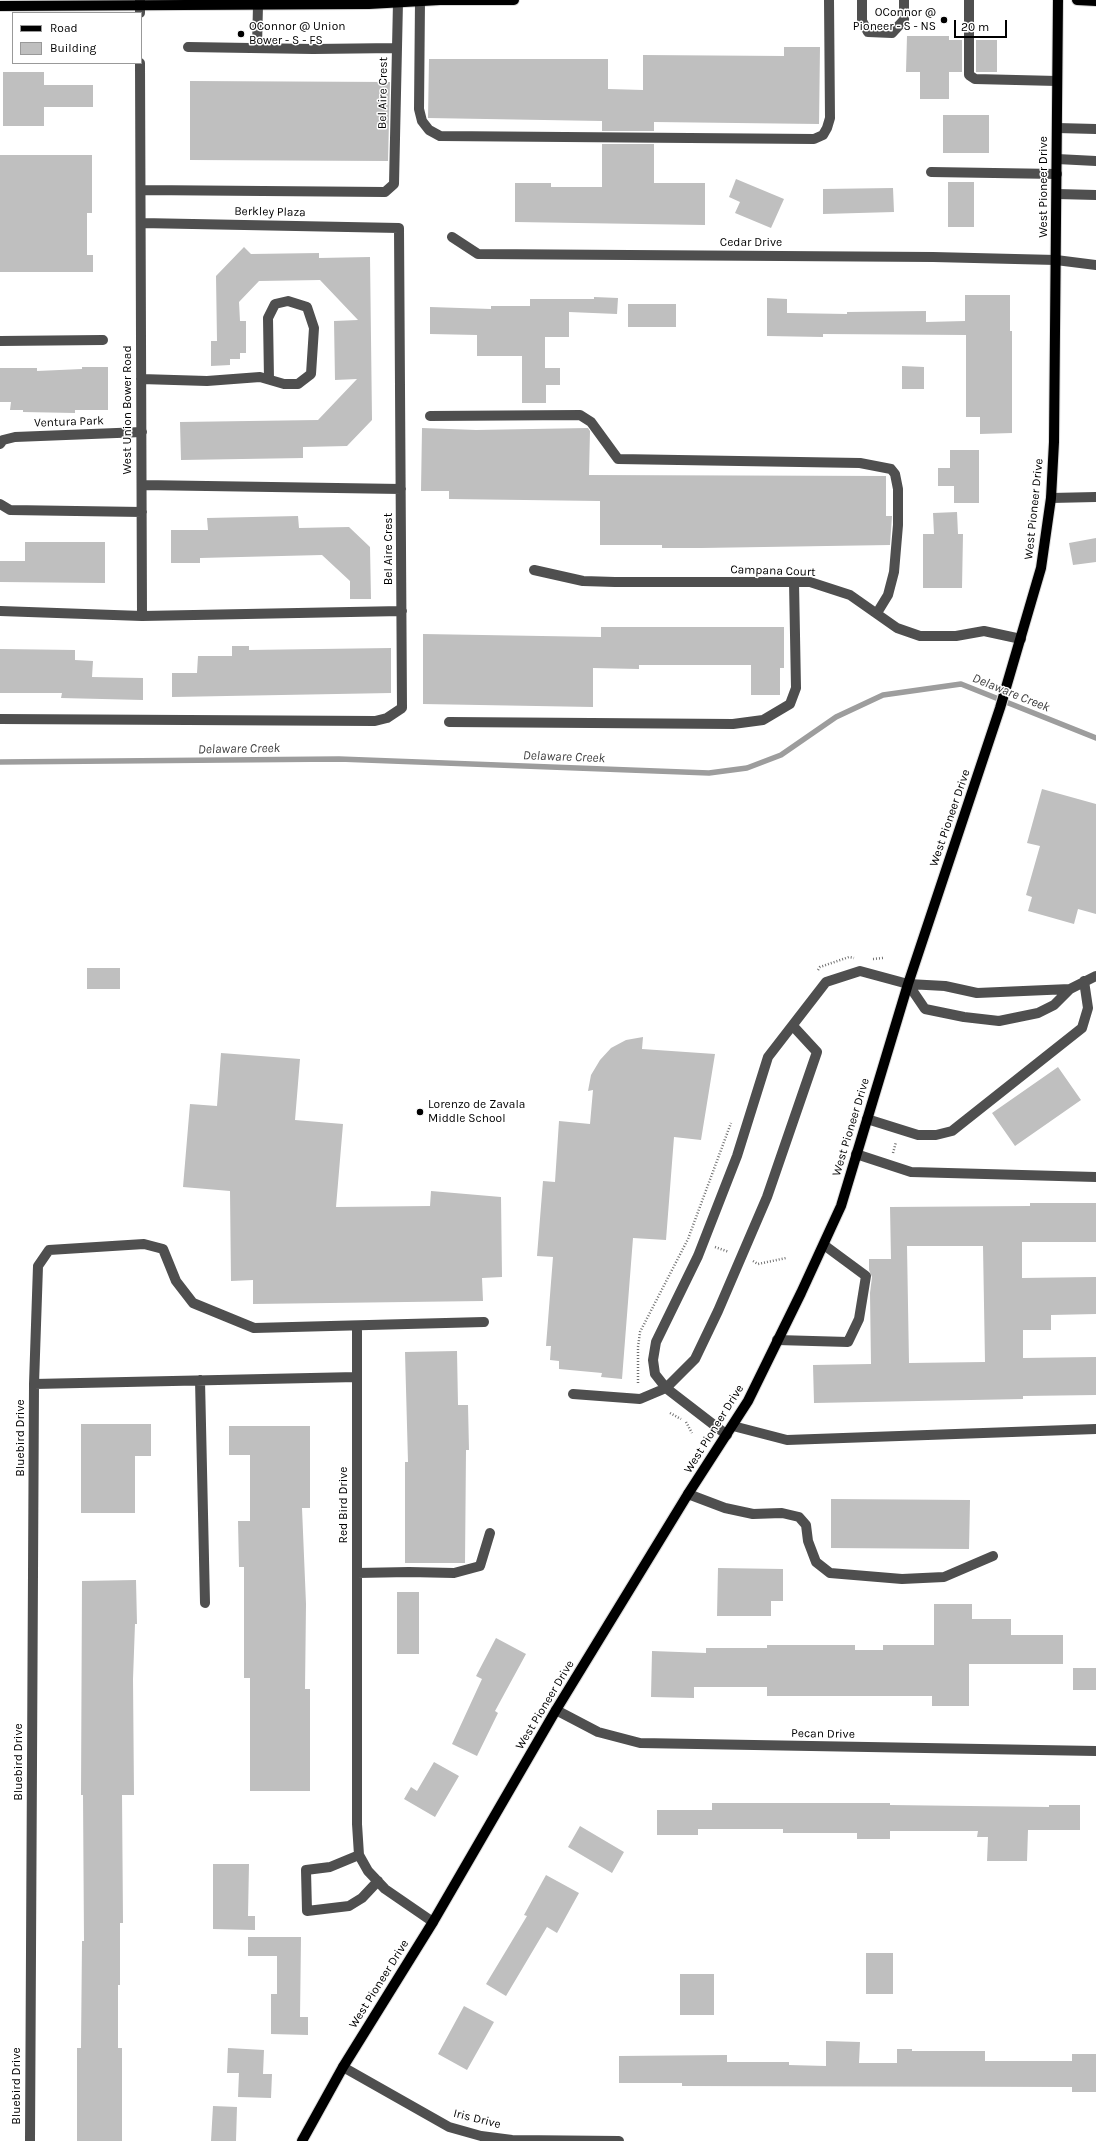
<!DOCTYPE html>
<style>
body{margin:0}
#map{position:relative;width:1096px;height:2141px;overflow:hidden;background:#fff;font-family:Karla,sans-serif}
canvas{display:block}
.legend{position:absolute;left:12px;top:12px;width:130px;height:52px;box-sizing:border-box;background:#fff;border:1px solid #999;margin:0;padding:5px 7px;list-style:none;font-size:12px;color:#000}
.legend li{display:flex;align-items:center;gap:8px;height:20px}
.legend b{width:20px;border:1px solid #999}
.scale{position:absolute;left:954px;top:20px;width:53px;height:18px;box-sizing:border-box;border:2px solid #000;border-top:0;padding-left:5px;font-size:12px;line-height:14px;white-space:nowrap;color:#000;-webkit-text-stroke:3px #fff;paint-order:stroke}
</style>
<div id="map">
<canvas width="1096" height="2141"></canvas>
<ul class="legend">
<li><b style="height:5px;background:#000"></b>Road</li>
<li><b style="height:11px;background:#bfbfbf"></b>Building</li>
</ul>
<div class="scale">20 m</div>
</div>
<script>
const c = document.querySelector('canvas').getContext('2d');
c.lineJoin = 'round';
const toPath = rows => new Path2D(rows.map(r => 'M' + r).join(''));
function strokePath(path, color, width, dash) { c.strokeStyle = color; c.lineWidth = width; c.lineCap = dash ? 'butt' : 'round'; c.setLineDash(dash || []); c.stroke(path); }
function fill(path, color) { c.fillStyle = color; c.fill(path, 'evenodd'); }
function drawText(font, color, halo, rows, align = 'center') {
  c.font = font + ' Karla,sans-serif'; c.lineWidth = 3; c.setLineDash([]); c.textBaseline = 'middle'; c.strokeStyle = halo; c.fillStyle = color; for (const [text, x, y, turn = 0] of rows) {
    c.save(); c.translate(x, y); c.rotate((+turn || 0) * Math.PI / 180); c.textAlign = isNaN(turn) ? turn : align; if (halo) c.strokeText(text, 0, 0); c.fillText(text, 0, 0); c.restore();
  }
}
strokePath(toPath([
 [0,762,339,759,709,773,747,768,781,755,836,717,883,695,961,684,1096,738]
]), '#9d9d9d', 5.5);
fill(toPath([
 [907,36,949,36,949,40,962,40,962,72,949,72,949,99,920,99,920,72,906,72],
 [976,40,997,40,997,72,976,72],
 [784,47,820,47,819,124,654,122,654,131,602,131,602,121,428,118,429,59,608,59,608,89,643,90,643,55,784,56],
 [3,72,44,72,44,85,93,85,93,107,44,107,44,126,3,126],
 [190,81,390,82,388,161,190,160],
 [943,115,989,115,989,153,943,153],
 [602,144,654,144,654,183,705,183,705,225,515,222,515,183,551,183,551,187,602,187],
 [0,155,92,155,92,213,87,213,87,255,93,255,93,272,0,272],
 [736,179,784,199,771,228,735,213,740,202,729,197],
 [948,182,974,182,974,227,948,227],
 [893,188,894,212,823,214,823,189],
 [244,247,251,254,319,253,319,258,370,257,372,420,347,446,303,447,303,458,181,460,180,422,318,420,357,379,335,380,334,321,358,320,320,280,259,281,239,302,240,321,246,321,246,353,240,353,240,359,230,359,230,365,211,366,211,341,217,341,216,276],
 [965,295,1010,295,1010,331,1012,331,1012,433,980,434,980,417,966,417,966,335,823,334,823,337,767,336,767,298,787,299,787,313,847,314,847,312,926,311,926,322,965,321],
 [594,297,618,298,617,314,569,312,569,337,545,337,545,368,560,368,560,385,546,385,546,403,522,403,522,356,477,356,477,335,430,334,430,307,491,309,491,306,530,306,530,299,594,299],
 [628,304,676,304,676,327,628,327],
 [902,366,924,367,924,389,902,389],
 [82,367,108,367,108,410,75,410,75,413,23,412,23,410,10,410,11,402,0,402,0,368,37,368,37,371,82,369],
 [422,428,476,430,588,428,590,431,589,475,886,476,886,516,892,516,890,545,701,548,662,548,662,545,600,545,600,501,449,499,449,491,421,491],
 [950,450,979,450,979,503,954,503,954,486,938,486,938,468,950,468],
 [957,512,958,534,963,534,962,588,923,588,923,534,934,534,933,513],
 [298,516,299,528,349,527,370,547,371,599,350,599,350,581,322,555,200,558,200,563,171,563,171,530,208,530,207,518],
 [1096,538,1096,562,1073,565,1069,543],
 [25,542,105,542,105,583,0,582,0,561,25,561],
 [601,627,784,627,784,668,780,668,780,695,751,695,751,665,639,665,639,669,593,668,593,707,423,704,423,634,601,637],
 [232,646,249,646,249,650,391,648,391,693,172,697,172,673,197,673,198,656,232,656],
 [0,649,75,650,75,660,93,661,92,677,143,678,143,700,61,698,62,693,0,693],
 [1042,789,1096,804,1096,914,1078,909,1074,924,1028,911,1032,897,1026,895,1040,846,1027,843],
 [87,968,120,968,120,989,87,989],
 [643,1037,642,1049,715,1054,701,1140,674,1137,666,1240,633,1238,622,1379,601,1377,602,1373,559,1369,559,1361,550,1360,551,1346,546,1346,553,1257,537,1256,543,1181,555,1182,559,1121,590,1124,593,1090,588,1091,591,1075,600,1060,611,1048,626,1040],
 [221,1053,300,1059,295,1120,343,1124,336,1207,430,1206,431,1191,501,1197,502,1277,482,1278,483,1301,253,1304,253,1280,231,1281,230,1191,183,1187,190,1104,217,1106],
 [1058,1067,1081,1100,1015,1146,992,1113],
 [1030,1203,1096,1203,1096,1242,1022,1242,1022,1278,1096,1277,1096,1314,1051,1315,1051,1330,1023,1330,1023,1358,1096,1357,1096,1395,1023,1396,1023,1399,814,1403,813,1365,871,1364,870,1293,872,1277,869,1270,869,1259,891,1259,890,1207,1030,1206],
 [907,1246,983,1246,985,1362,909,1363],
 [457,1351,458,1405,468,1405,469,1450,466,1450,465,1563,405,1563,405,1462,408,1462,405,1352],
 [81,1424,151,1424,151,1456,135,1456,135,1513,81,1513],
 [229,1426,310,1426,310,1508,302,1508,306,1604,305,1689,310,1689,310,1791,250,1791,250,1678,244,1678,244,1567,239,1567,238,1521,250,1521,250,1455,229,1455],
 [831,1499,970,1500,969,1549,831,1548],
 [718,1568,783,1569,783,1601,771,1601,771,1616,717,1616],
 [136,1580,137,1624,135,1624,133,1679,134,1795,122,1795,123,1923,120,1923,120,1985,118,1985,118,2048,122,2048,122,2141,77,2141,77,2048,81,2048,82,1941,84,1941,83,1795,81,1795,82,1581],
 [397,1592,419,1592,419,1654,397,1654],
 [934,1604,972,1604,972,1619,1011,1619,1011,1635,1063,1635,1063,1664,969,1664,969,1706,932,1706,932,1696,767,1696,767,1687,694,1687,694,1698,651,1697,652,1651,706,1653,706,1648,767,1648,767,1645,855,1645,855,1650,883,1650,883,1645,934,1645],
 [496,1638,526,1654,495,1711,498,1713,477,1756,452,1744,482,1679,476,1676],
 [1073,1668,1096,1668,1096,1690,1073,1690],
 [434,1762,459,1776,435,1817,404,1799,411,1787,417,1791],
 [712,1803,890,1803,890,1805,1049,1807,1049,1805,1080,1805,1080,1830,1028,1830,1027,1861,987,1861,988,1837,977,1837,978,1831,890,1831,890,1839,857,1839,857,1833,783,1833,783,1829,698,1829,698,1835,657,1835,657,1810,712,1810],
 [580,1826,624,1852,612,1873,568,1847],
 [213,1864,249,1864,248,1916,255,1916,255,1930,213,1929],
 [546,1875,579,1893,557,1933,547,1927,506,1996,486,1984,527,1916,524,1915],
 [248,1937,301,1937,300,2017,308,2017,308,2035,271,2034,271,1994,277,1994,277,1956,248,1956],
 [866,1953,893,1953,893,1994,866,1994],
 [680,1974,714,1974,714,2015,680,2015],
 [464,2006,494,2022,467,2070,438,2054],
 [826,2041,860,2042,859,2063,897,2063,897,2049,912,2049,912,2051,985,2051,985,2061,1072,2061,1072,2054,1096,2054,1096,2092,1072,2092,1072,2087,682,2086,682,2083,619,2083,619,2056,727,2055,727,2062,789,2062,789,2065,826,2066],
 [228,2048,264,2050,263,2074,272,2074,271,2098,238,2097,239,2073,227,2073],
 [213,2106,237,2107,236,2141,211,2141]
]), '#bfbfbf');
const major = toPath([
 [1077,0,1096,1],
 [0,6,369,4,440,0,514,0],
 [302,2141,343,2067,433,1922,556,1710,688,1494,748,1401,801,1293,841,1206,908,984,1000,708,1041,568,1051,498,1054,442,1058,0]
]);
strokePath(major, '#dbdbdb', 12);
strokePath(toPath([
 [873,959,883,958],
 [818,970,820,967,849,957,854,958],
 [893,1153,896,1142],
 [715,1247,729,1252],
 [753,1261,758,1264,786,1258],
 [638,1383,638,1347,640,1332,688,1239,731,1123],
 [670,1413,681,1419],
 [686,1422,692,1433]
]), '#717171', 2.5, [1, 2]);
strokePath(toPath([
 [140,0,140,13],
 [862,0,862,21,868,32,892,33,904,20,904,0],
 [969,0,969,75,975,79,1057,81],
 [420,1,419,109,422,121,429,130,440,136,814,139,823,135,827,128,830,118,829,0],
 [188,47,313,49,397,48],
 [257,47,258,5],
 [140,63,142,616],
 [1057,128,1096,129],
 [1057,159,1096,161],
 [931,172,1057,174],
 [141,190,385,192,394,184,398,2],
 [1057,194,1096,195],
 [452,237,478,254,933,257,1056,260,1096,265],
 [0,341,103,340],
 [141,379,207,381,260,377,284,384,298,384,311,374,314,328,307,307,288,301,275,304,268,318,269,379],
 [430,416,580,415,591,422,618,459,860,463,891,469,895,474,898,489,898,525,894,572,888,595,877,613],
 [0,444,3,440,15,437,142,432],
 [142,485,401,489],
 [1051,498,1096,497],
 [0,504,10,510,142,512],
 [534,570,583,581,615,582,810,582,850,595,897,628,920,636,956,636,984,631,1021,639],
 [0,611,142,616,402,611],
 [0,719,375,721,387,718,402,708,399,228,141,223],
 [449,722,733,724,763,720,790,704,796,688,794,582],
 [908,984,925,1009,964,1017,999,1021,1038,1013,1054,1005,1070,989,1096,976],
 [867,1119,918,1135,936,1135,952,1131,1082,1028,1088,1008,1084,981],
 [856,1154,911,1172,1096,1177],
 [357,1326,357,1824,359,1855,368,1871,385,1889,433,1922],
 [777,1340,848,1342,859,1319,866,1276,824,1245],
 [200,1380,205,1603],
 [34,1384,357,1377],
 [573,1394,640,1399,666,1388,695,1359,718,1311,767,1197,817,1052,793,1026],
 [733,1426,787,1440,1096,1429],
 [727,1435,666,1388,655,1374,653,1360,656,1342,698,1256,737,1156,768,1057,826,982,860,971,908,984,945,986,977,993,1070,989],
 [688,1494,725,1508,753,1514,782,1513,799,1517,806,1525,808,1541,816,1562,830,1573,902,1579,944,1577,993,1556],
 [357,1573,409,1572,454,1573,480,1566,490,1533],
 [556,1710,598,1732,640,1743,1096,1751],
 [359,1855,330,1867,306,1870,307,1911,349,1906,362,1898,378,1881],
 [343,2067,449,2127,481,2136,512,2140,619,2141],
 [30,2141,34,1384,38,1266,49,1250,144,1244,163,1249,176,1281,193,1303,254,1328,484,1322]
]), '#4f4f4f', 10);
strokePath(major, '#000', 10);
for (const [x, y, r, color] of [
 [944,20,4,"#000"],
 [241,34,4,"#000"],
 [420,1112,4,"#000"]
]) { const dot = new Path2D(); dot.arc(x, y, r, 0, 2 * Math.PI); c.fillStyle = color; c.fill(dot); strokePath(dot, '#fff', 1.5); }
drawText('12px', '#000', '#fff', [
 ["OConnor @",936,13,"right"],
 ["Pioneer - S - NS",936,27,"right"],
 ["OConnor @ Union",249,27],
 ["Bower - S - FS",249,41],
 ["Lorenzo de Zavala",428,1105],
 ["Middle School",428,1119]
], 'left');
drawText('12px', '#000', '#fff', [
 ["Bel Aire Crest",383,93,-89],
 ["West Pioneer Drive",1044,187,-90],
 ["Berkley Plaza",270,212,1],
 ["Cedar Drive",751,243],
 ["West Union Bower Road",128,410,-90],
 ["Ventura Park",69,422,-2],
 ["West Pioneer Drive",1034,509,-84],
 ["Bel Aire Crest",389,549,-90],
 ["Campana Court",773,571,2],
 ["West Pioneer Drive",950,818,-71],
 ["West Pioneer Drive",851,1127,-73],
 ["West Pioneer Drive",714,1429,-58],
 ["Bluebird Drive",21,1438,-90],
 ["Red Bird Drive",344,1505,-90],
 ["West Pioneer Drive",545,1705,-59],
 ["Pecan Drive",823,1734,1],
 ["Bluebird Drive",19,1762,-90],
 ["West Pioneer Drive",379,1984,-58],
 ["Bluebird Drive",17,2086,-90],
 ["Iris Drive",477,2119,14]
]);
drawText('italic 13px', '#3e3e3e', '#fff', [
 ["Delaware Creek",1011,693,22],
 ["Delaware Creek",239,749,-1],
 ["Delaware Creek",564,757,2]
]);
</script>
